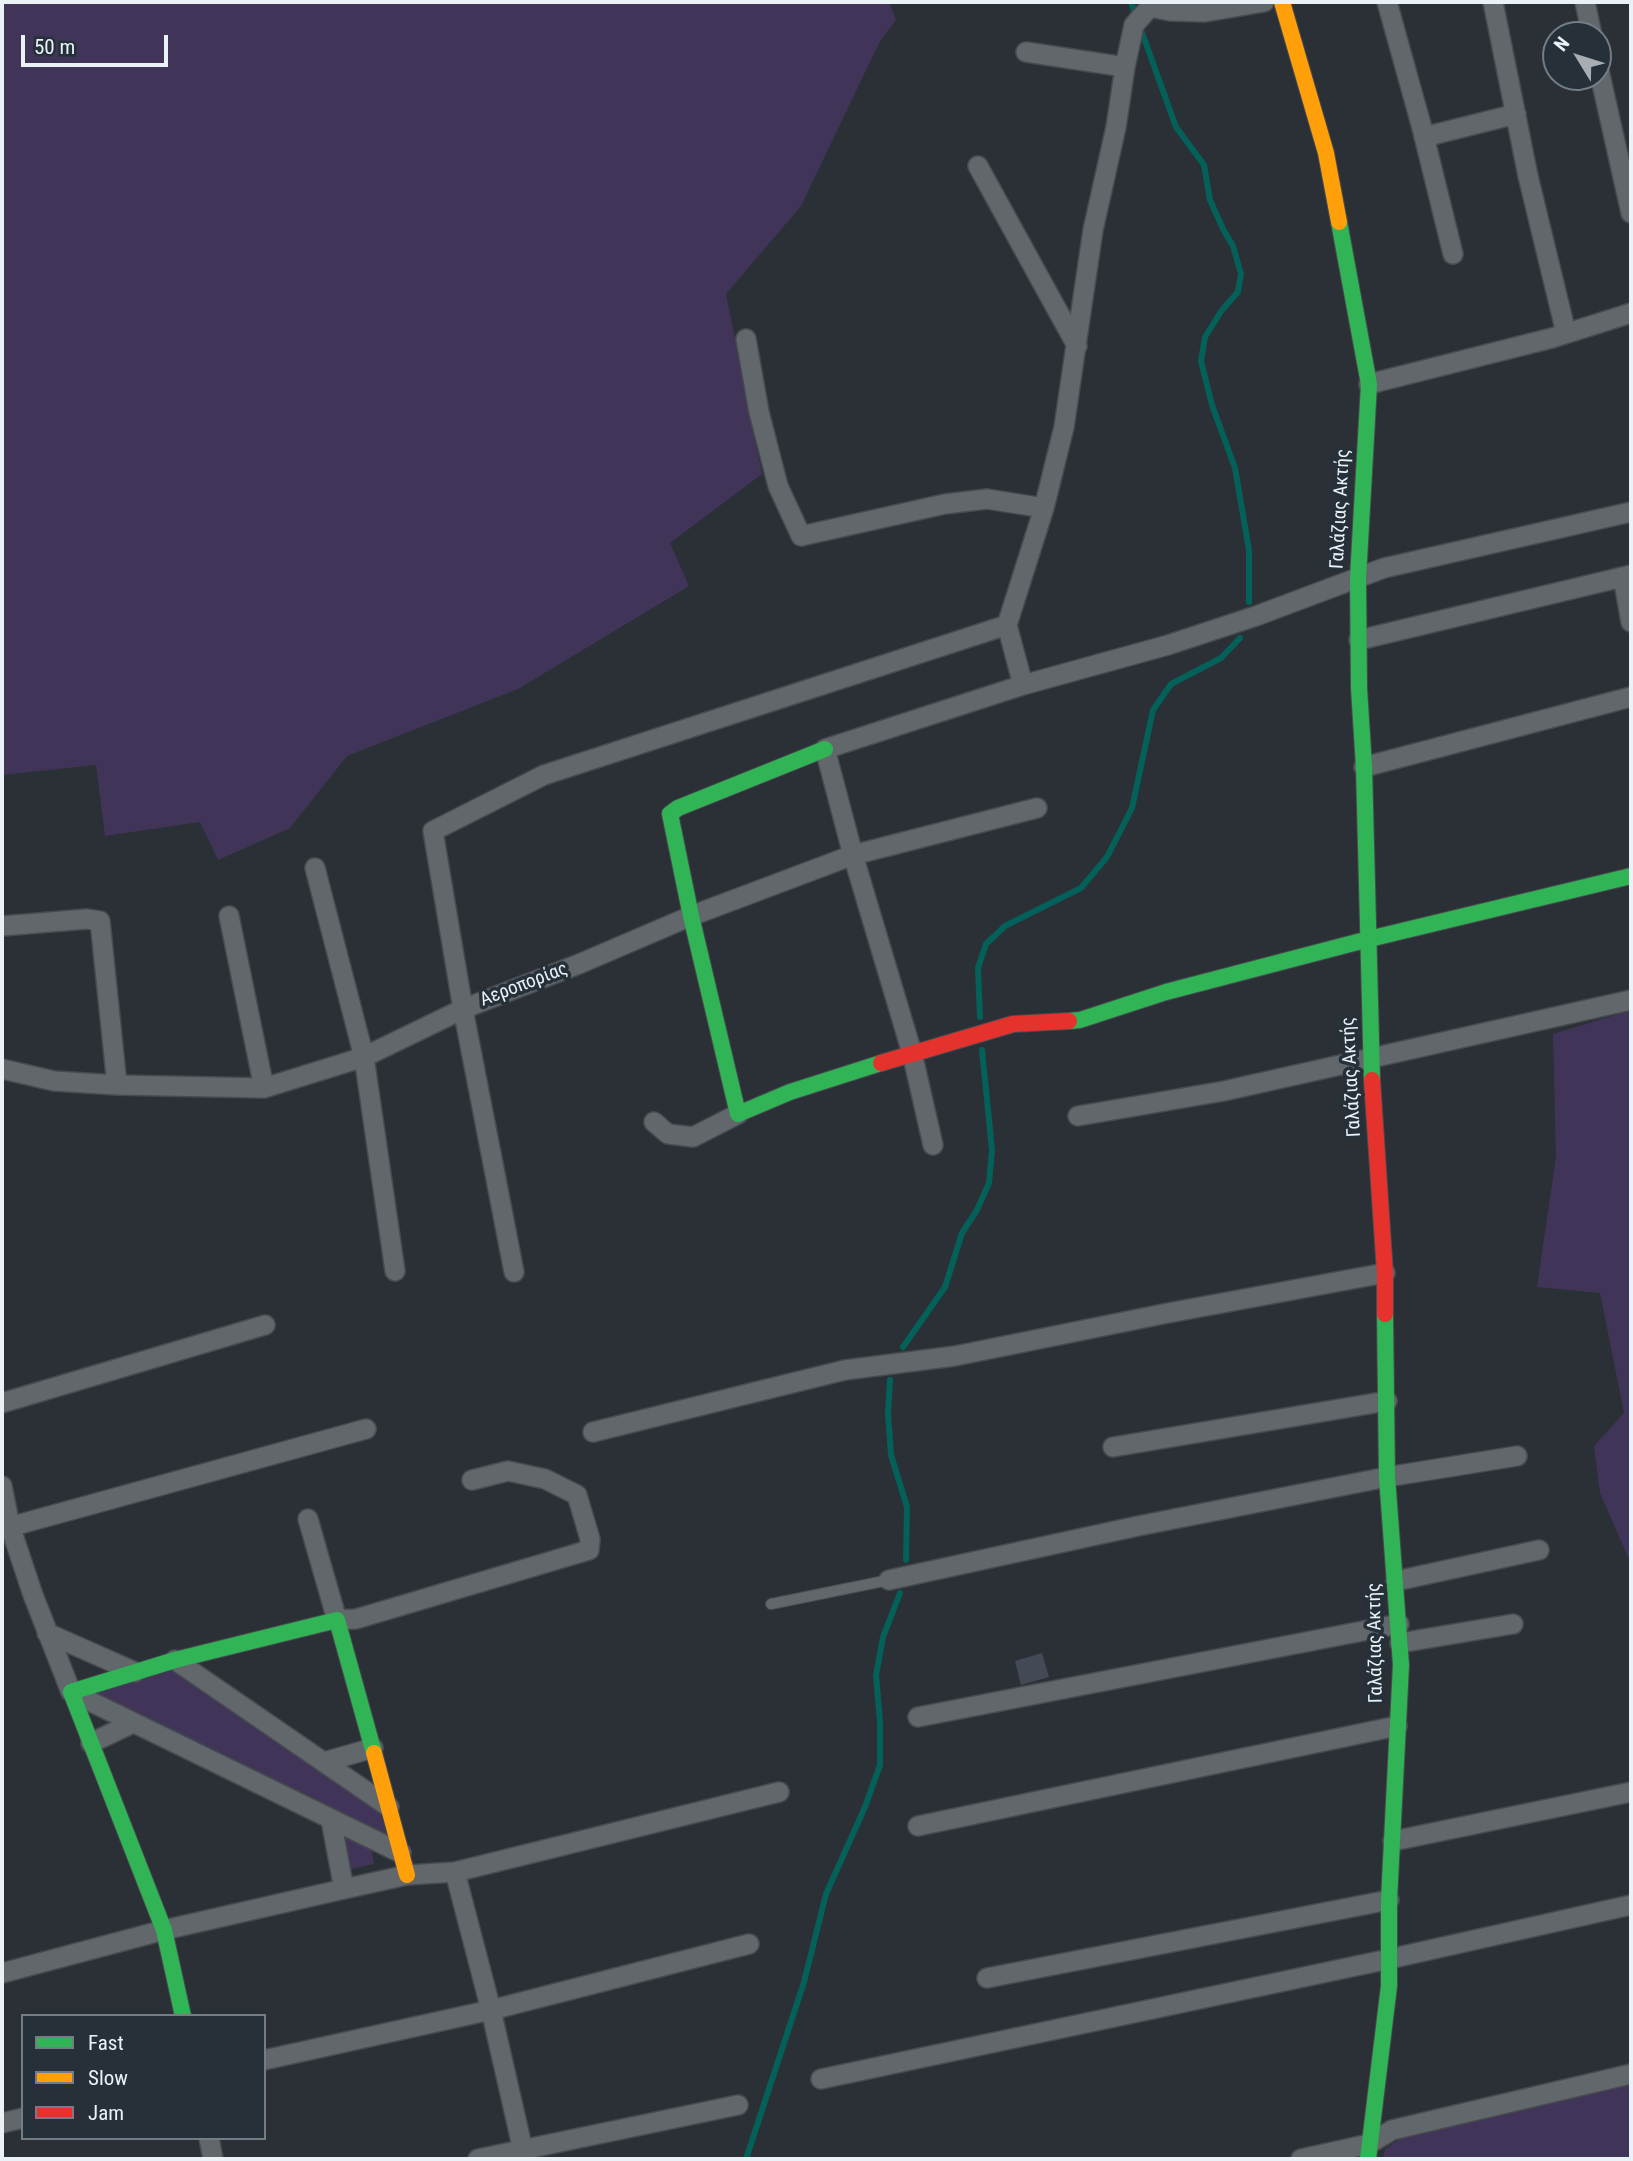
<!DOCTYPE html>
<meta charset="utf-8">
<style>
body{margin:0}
#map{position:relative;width:1633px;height:2161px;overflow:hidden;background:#2a3035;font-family:"Roboto Condensed",sans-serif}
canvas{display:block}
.frame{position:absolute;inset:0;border:4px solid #eaf1f7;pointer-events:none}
.legend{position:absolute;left:21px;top:2014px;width:245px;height:126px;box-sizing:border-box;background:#263039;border:2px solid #747d85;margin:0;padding:9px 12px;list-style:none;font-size:21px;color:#eaf1f7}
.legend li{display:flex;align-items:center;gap:14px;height:35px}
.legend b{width:35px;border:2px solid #747d85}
.north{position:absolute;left:1542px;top:21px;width:70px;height:70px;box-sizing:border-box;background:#263039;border:2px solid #747d85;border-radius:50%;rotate:308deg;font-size:19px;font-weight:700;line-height:28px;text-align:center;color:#eaf1f7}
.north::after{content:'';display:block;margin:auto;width:24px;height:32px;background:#a7adb3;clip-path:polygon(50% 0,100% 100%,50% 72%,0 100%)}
.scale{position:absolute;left:21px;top:35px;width:147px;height:32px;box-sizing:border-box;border:4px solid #eaf1f7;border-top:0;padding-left:9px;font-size:21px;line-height:24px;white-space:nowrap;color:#eaf1f7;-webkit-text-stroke:5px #263039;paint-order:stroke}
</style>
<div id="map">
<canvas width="1633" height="2161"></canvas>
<div class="frame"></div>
<ul class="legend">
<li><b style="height:9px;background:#30b455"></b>Fast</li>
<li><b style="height:9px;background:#ff9f0a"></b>Slow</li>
<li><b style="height:9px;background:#e5322d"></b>Jam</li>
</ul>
<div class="north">N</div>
<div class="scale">50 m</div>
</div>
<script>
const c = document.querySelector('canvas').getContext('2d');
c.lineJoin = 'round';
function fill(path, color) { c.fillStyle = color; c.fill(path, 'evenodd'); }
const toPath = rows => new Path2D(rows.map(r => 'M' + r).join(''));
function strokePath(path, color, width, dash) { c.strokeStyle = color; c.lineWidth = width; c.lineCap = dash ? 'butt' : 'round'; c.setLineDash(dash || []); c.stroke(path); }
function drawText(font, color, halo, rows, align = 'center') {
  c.font = font + ' "Roboto Condensed",sans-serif'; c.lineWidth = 7; c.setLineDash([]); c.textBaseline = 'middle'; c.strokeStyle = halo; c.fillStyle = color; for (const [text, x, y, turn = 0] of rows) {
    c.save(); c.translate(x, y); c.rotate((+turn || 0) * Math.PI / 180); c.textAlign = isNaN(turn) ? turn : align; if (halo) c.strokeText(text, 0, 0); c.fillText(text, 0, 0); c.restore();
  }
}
fill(toPath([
 [2,2,889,2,896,20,880,41,801,206,726,294,762,474,670,543,689,586,518,689,347,756,290,828,218,860,200,822,105,836,96,765,2,775],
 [1631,1010,1631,1564,1600,1493,1594,1446,1624,1413,1600,1293,1537,1287,1556,1157,1553,1034],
 [173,1670,381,1812,388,1838,90,1693],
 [341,1831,371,1847,374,1864,347,1870],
 [1631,2084,1631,2159,1383,2159,1385,2149,1402,2137]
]), '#403558');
strokePath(toPath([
 [1131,2,1136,16],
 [1140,27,1176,127,1204,165,1210,200,1223,229,1233,246,1241,274,1238,292,1222,310,1205,337,1201,361,1212,405,1235,468,1249,550,1249,602],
 [980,1017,978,968,986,944,1005,926,1081,888,1107,857,1132,808,1153,710,1171,684,1221,658,1240,638],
 [903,1347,945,1287,962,1233,977,1210,989,1183,992,1150,982,1050],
 [890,1380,888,1413,891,1455,907,1507,906,1560],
 [746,2159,804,1982,826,1894,865,1807,880,1765,880,1722,876,1675,883,1637,900,1593]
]), '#046159', 6);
fill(toPath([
 [1042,1653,1049,1677,1021,1685,1015,1661]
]), '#444956');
const lane = toPath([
 [771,1604,889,1580]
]);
const street = toPath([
 [1387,2,1422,128,1453,254],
 [1493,2,1528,176,1566,333],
 [1585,2,1592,35],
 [1026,52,1125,67],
 [1598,66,1631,213],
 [1424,137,1516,114],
 [978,166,1077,346],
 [746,339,759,412,778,486,801,536,945,504,987,499,1044,508],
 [1369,384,1552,338,1631,313],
 [1623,577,1631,622],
 [1007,625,1044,508,1064,427,1093,230,1116,127,1125,67,1134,25,1150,7,1170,11,1205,12,1264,2],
 [1359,640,1631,575],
 [1364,767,1631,697],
 [315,868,364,1057,395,1271],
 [229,916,264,1088],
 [2,926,87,919,100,921,117,1085],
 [2,1069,54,1081,117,1085,264,1088,364,1057,463,1009,579,964,691,916,853,855,1037,808],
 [1078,1116,1224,1091,1631,1000],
 [654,1122,668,1134,693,1137,738,1114],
 [933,1145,912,1053,853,855,825,749,1023,685,1168,645,1256,616,1384,568,1631,512],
 [514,1272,463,1009,433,831,544,775,1007,625,1023,685],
 [2,1403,265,1325],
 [593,1432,845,1370,955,1356,1168,1313,1385,1273],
 [1113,1447,1387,1401],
 [2,1486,10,1526,33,1595,71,1692,401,1853],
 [308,1519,337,1620,356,1619,589,1550,590,1539,577,1495,545,1479,508,1471,472,1480],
 [2,1529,366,1429],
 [889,1580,1138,1526,1387,1477,1517,1456],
 [1396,1581,1539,1550],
 [47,1633,135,1672],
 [1400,1643,1513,1624],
 [175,1660,389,1807],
 [918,1717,1399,1624],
 [91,1743,133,1723],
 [324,1762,373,1748],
 [331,1820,344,1889],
 [918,1826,1397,1726],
 [1393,1841,1631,1792],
 [455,1872,779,1792],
 [2,1973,164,1930,344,1889,407,1875,455,1872,491,2010,525,2159],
 [987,1978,1389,1900],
 [264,2060,491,2010,749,1944],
 [821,2079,1389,1959,1631,1905],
 [2,2123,23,2118],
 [209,2138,213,2159],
 [478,2159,738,2105],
 [1301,2159,1369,2144,1392,2130,1631,2074]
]);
const fast = toPath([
 [1339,222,1369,384,1358,578,1359,688,1364,767,1372,1080],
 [825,749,678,808,670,814,691,916,738,1114,790,1092,881,1063],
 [1069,1021,1080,1020,1166,992,1369,939,1631,876],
 [183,2016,164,1930,71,1692,175,1660,337,1620,374,1753],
 [1368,2159,1389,1986,1389,1900,1401,1665,1387,1477,1385,1314]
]);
const slow = toPath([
 [1282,2,1326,153,1339,222],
 [374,1753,407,1875]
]);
const jam = toPath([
 [881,1063,1013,1024,1069,1021],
 [1372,1080,1385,1273,1385,1314]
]);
strokePath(lane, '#474b50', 12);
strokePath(street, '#474b50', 22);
strokePath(fast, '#474b50', 18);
strokePath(slow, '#474b50', 18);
strokePath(jam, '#474b50', 18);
strokePath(lane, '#61676b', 10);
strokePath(street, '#61676b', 19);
strokePath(fast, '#30b455', 16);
strokePath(slow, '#ff9f0a', 16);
strokePath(jam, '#e5322d', 16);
drawText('19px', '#eaf1f7', '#263039', [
 ["Γαλάζιας Ακτής",1341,509,-87],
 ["Αεροπορίας",524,985,-21],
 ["Γαλάζιας Ακτής",1352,1077,-93],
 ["Γαλάζιας Ακτής",1376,1643,-91]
]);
</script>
